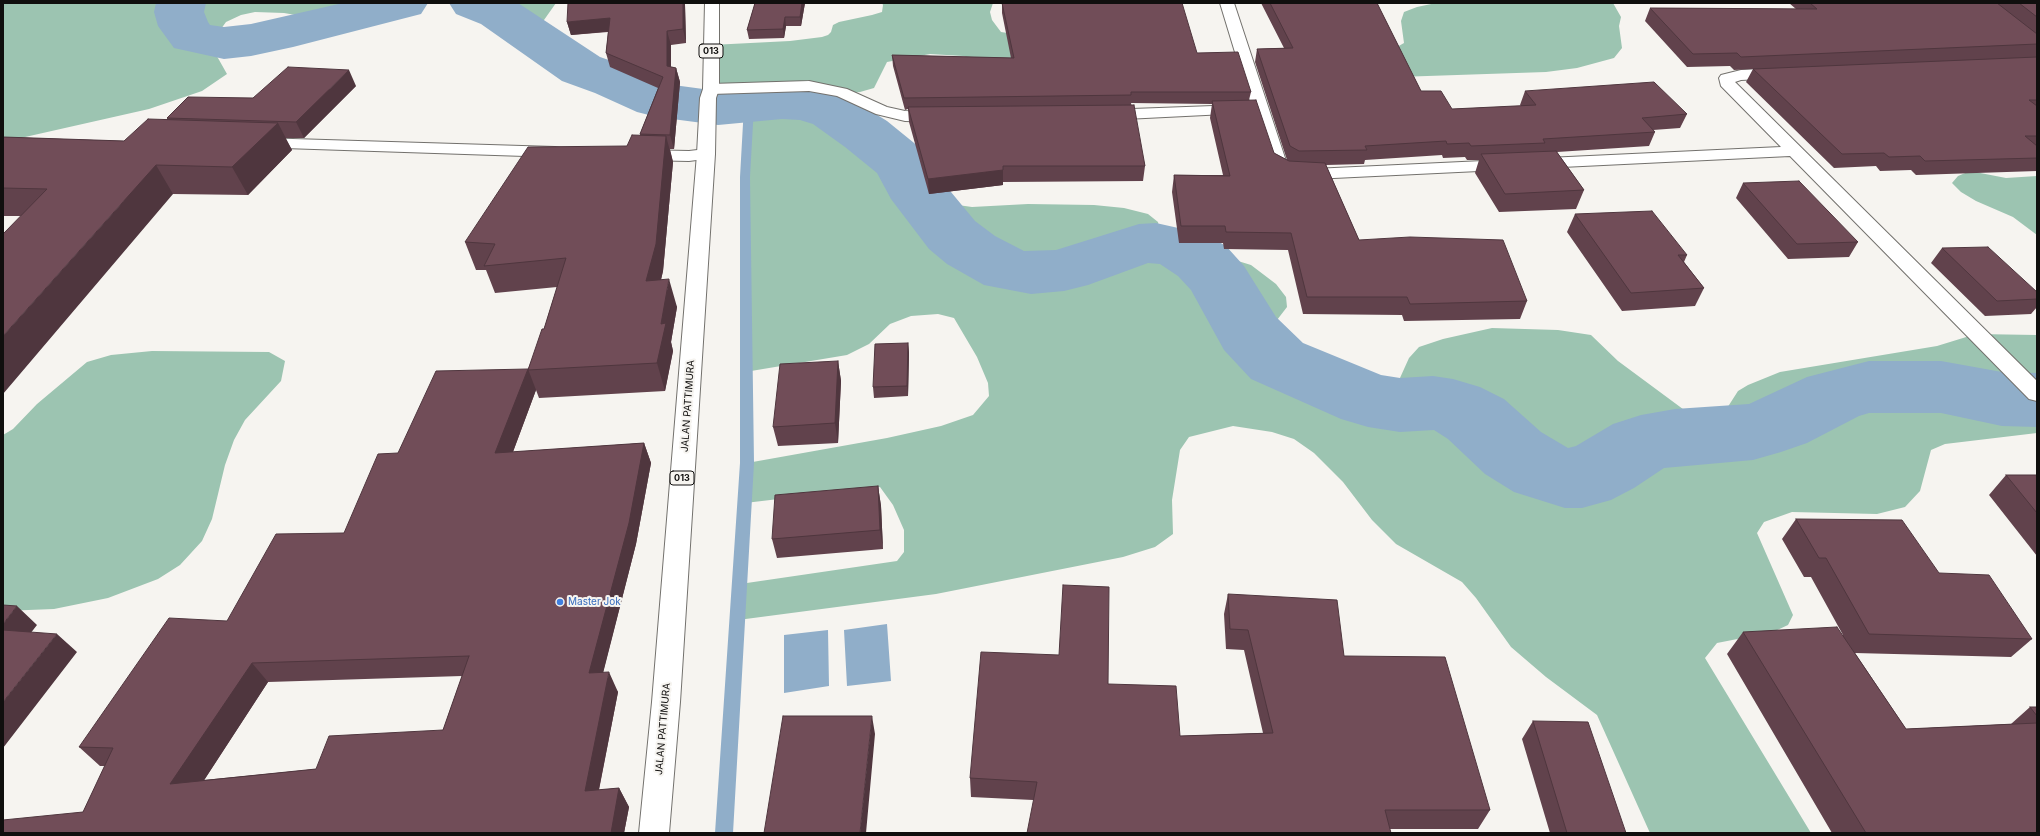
<!DOCTYPE html>
<style>
body{margin:0}
#map{position:relative;width:2040px;height:836px;overflow:hidden;background:#f6f4f0;font-family:Inter,sans-serif}
canvas{display:block}
.frame{position:absolute;inset:0;border:4px solid #100f0e;pointer-events:none}
</style>
<div id="map">
<canvas width="2040" height="836"></canvas>
<div class="frame"></div>
</div>
<script>
const c = document.querySelector('canvas').getContext('2d');
c.lineJoin = 'round';
function fill(path, color) { c.fillStyle = color; c.fill(path, 'evenodd'); }
const toPath = rows => new Path2D(rows.map(r => 'M' + r).join(''));
function strokePath(path, color, width, dash) { c.strokeStyle = color; c.lineWidth = width; c.lineCap = dash ? 'butt' : 'round'; c.setLineDash(dash || []); c.stroke(path); }
function drawText(font, color, halo, rows, align = 'center') {
  c.font = font + ' Inter,sans-serif'; c.lineWidth = 4; c.setLineDash([]); c.textBaseline = 'middle'; c.strokeStyle = halo; c.fillStyle = color; for (const [text, x, y, turn = 0] of rows) {
    c.save(); c.translate(x, y); c.rotate((+turn || 0) * Math.PI / 180); c.textAlign = isNaN(turn) ? turn : align; if (halo) c.strokeText(text, 0, 0); c.fillText(text, 0, 0); c.restore();
  }
}
fill(toPath([
 [3,3,403,3,330,21,284,13,255,12,241,15,226,22,218,33,214,51,227,74,202,91,149,109,3,142],
 [474,3,556,3,544,20,536,24,520,28,499,13],
 [882,3,993,3,990,12,992,20,1001,32,1014,34,1085,59,975,60,963,56,930,54,887,62,874,88,860,92,851,93,809,86,711,89,711,45,790,41,822,37,828,35,831,32,833,25,839,22,872,15,882,12,883,5],
 [1436,3,1613,3,1621,17,1619,26,1622,48,1614,58,1577,68,1546,72,1368,78,1397,47,1404,43,1401,21,1404,12,1417,7],
 [782,102,800,103,817,106,833,112,866,134,898,160,913,180,923,200,972,207,1028,204,1094,205,1124,208,1148,214,1158,222,1162,244,1212,253,1251,265,1276,284,1286,297,1287,307,1277,320,1251,333,1277,361,1368,400,1395,389,1409,358,1419,347,1443,339,1492,328,1558,330,1591,335,1618,361,1691,415,1713,418,1722,416,1738,391,1748,385,1780,372,1937,346,1976,334,2037,335,2037,433,1945,444,1931,450,1920,491,1905,507,1877,514,1792,512,1764,522,1757,533,1793,615,1788,625,1773,632,1717,643,1705,658,1811,833,1650,833,1597,715,1546,677,1511,647,1476,598,1462,582,1396,544,1372,520,1343,482,1314,453,1294,439,1272,432,1233,426,1189,437,1180,450,1172,500,1173,534,1155,547,1123,557,936,594,738,620,740,584,897,561,904,552,904,530,893,505,880,487,745,503,747,463,887,438,941,426,973,415,989,396,988,383,977,357,954,318,938,314,911,316,890,324,869,344,847,355,745,372,745,177,749,106],
 [1970,171,2006,178,2037,176,2037,235,2013,217,1976,201,1961,192,1952,183,1958,176],
 [152,351,269,352,285,361,281,381,245,420,234,440,225,465,212,519,202,541,180,565,158,579,108,598,54,609,3,611,3,435,13,429,37,404,87,362,111,355]
]), '#9cc4b1');
fill(toPath([
 [887,624,891,681,847,686,844,630],
 [828,630,829,686,784,693,784,635]
]), '#90aec9');
fill(toPath([
 [749,103,754,106,750,177,754,463,733,833,715,833,740,463,740,177,744,106,749,103]
]), '#90aec9');
fill(toPath([
 [156,3,206,3,204,12,208,22,210,25,224,27,251,24,343,3,428,3,421,14,293,47,251,56,224,59,174,48,158,26,154,12,156,3],
 [449,3,518,3,600,57,635,69,666,84,718,91,782,85,800,86,837,94,853,100,887,121,919,147,951,192,975,221,995,236,1024,251,1056,250,1139,224,1156,223,1205,234,1226,246,1244,266,1276,317,1303,343,1381,375,1400,378,1433,376,1453,379,1480,387,1504,399,1541,432,1568,448,1576,446,1613,424,1641,415,1675,409,1749,404,1807,377,1869,361,1941,361,2002,372,2037,373,2037,427,2002,426,1941,413,1869,413,1859,416,1807,443,1781,452,1753,460,1664,468,1634,488,1611,500,1582,508,1565,508,1514,492,1485,474,1448,439,1434,430,1400,432,1368,427,1341,419,1251,379,1224,350,1191,290,1178,276,1160,264,1148,263,1088,285,1064,291,1031,294,984,285,947,264,929,249,891,199,877,173,845,147,813,124,800,120,782,119,718,125,657,117,637,112,595,93,562,81,481,24,456,14,449,3]
]), '#90aec9');
const street = toPath([
 [1220,3,1234,3,1286,161,1296,167,1313,169,1781,147,1721,86,1719,78,1721,75,1741,70,1780,68,1785,70,1788,73,1785,76,1780,78,1741,80,1735,82,2037,381,2037,401,2029,399,1790,156,1313,179,1286,176,1272,168,1269,164,1220,3],
 [809,81,847,89,887,107,905,111,938,112,944,114,946,117,944,120,938,122,905,121,876,114,837,96,809,91,711,94,705,92,703,89,705,86,711,84,809,81],
 [1240,105,1246,107,1248,110,1246,113,1105,120,1099,118,1097,115,1099,112,1105,110,1240,105],
 [260,138,555,147,561,148,563,152,561,156,555,157,254,147,252,143,254,139,260,138],
 [706,149,712,150,715,154,712,158,689,161,641,160,635,159,632,155,635,151,641,150,689,151,706,149]
]);
const primary = toPath([
 [705,3,719,3,719,89,716,98,715,154,680,702,669,833,639,833,652,702,697,154,700,98,703,89,705,3]
]);
strokePath(street, '#73716d', 2);
strokePath(primary, '#73716d', 2);
fill(street, '#fff');
fill(primary, '#fff');
fill(toPath([
 [755,3,805,3,801,26,786,26,784,38,749,39,747,30],
 [1002,3,1197,53,1251,92,1249,100,1274,153,1287,160,1255,62,1257,49,1284,48,1261,3,1377,3,1421,91,1452,109,1521,106,1520,105,1525,91,1687,114,1680,128,1653,130,1655,132,1649,146,1557,152,1584,190,1576,209,1499,212,1475,173,1479,160,1467,160,1465,157,1443,158,1442,155,1365,160,1364,164,1326,165,1359,240,1527,301,1520,319,1404,321,1402,315,1303,314,1288,250,1224,249,1223,243,1179,243,1172,192,1174,175,1223,175,1210,118,1212,104,1131,103,1145,166,1143,181,1003,182,1003,185,929,194,909,122,908,109,905,110,893,66,892,55,1011,58,1002,13],
 [1789,3,2037,3,2037,171,1916,175,1911,170,1880,171,1876,166,1834,168,1746,82,1753,69,1734,70,1730,66,1687,67,1645,21,1650,8,1796,9],
 [685,5,686,43,671,45,671,67,676,68,680,82,674,149,670,149,673,162,663,271,661,280,677,307,671,342,673,351,665,391,539,398,536,390,513,452,644,443,651,463,636,544,603,672,618,692,599,790,619,788,629,807,624,833,3,833,83,812,105,766,100,766,79,747,227,621,344,533,398,453,528,369,544,329,557,287,495,293,486,270,476,270,465,242,627,146,640,135,640,134,658,88,610,67,606,53,608,32,571,35,567,22],
 [462,676,443,730,316,769,204,780,268,682],
 [356,86,304,138,285,138,292,150,248,195,173,194,21,216,3,216,3,137,124,141,167,119,167,118,253,98],
 [1743,183,1858,242,1849,257,1788,259,1736,198],
 [1575,214,1687,255,1684,262,1704,288,1695,306,1622,311,1567,232],
 [1942,248,2037,292,2037,307,2031,314,1985,316,1931,263],
 [908,343,909,353,908,396,874,398,873,387],
 [838,361,841,381,838,443,778,446,773,427],
 [2006,475,2037,475,2037,556,1989,495],
 [878,486,881,506,883,549,777,558,772,539],
 [1796,519,1939,573,2032,639,2011,657,1855,653,1906,729,2011,724,2030,707,2037,707,2037,833,1832,833,1727,654,1743,632,1843,635,1811,577,1804,577,1782,539],
 [1228,594,1344,656,1490,810,1478,829,1390,829,1033,800,971,797,970,778,1108,684,1180,736,1263,733,1244,650,1226,649,1224,614],
 [1533,721,1626,833,1550,833,1522,739]
]), '#61424c');
fill(toPath([
 [683,3,685,3,685,5,686,43,683,29],
 [802,3,805,3,801,26,800,17],
 [785,17,786,26,784,38,783,29],
 [610,18,613,31,571,35,567,22],
 [667,31,671,45,671,80,667,66],
 [676,68,680,82,674,149,670,135],
 [349,70,356,86,304,138,296,122],
 [278,123,292,150,248,195,232,167],
 [666,136,673,162,663,271,654,308,646,281],
 [156,165,173,194,3,394,3,336],
 [1003,170,1003,185,929,194,928,179],
 [669,279,677,307,671,342,673,351,665,391,657,363,661,324],
 [908,343,909,353,908,396,907,386],
 [838,361,841,381,838,443,835,423],
 [528,369,536,390,505,473,495,453],
 [644,443,651,463,636,544,598,693,589,673],
 [878,486,881,506,883,549,880,530],
 [17,606,37,625,19,648,3,634,3,624],
 [57,634,77,652,3,748,3,702],
 [252,663,268,682,190,802,170,784],
 [609,672,618,692,595,809,585,791],
 [872,716,875,734,866,833,860,833],
 [619,788,629,807,624,833,611,833]
]), '#4f363e');
const building = toPath([
 [568,3,683,3,683,29,667,31,667,66,676,68,670,135,640,134,663,77,606,53,610,18,567,22,568,3],
 [755,3,802,3,800,17,785,17,783,29,747,30,755,3],
 [1002,3,1182,3,1197,53,1238,52,1251,92,1131,92,1131,95,904,98,892,55,1014,58,1002,3],
 [1270,3,1377,3,1421,91,1441,91,1452,109,1536,105,1525,91,1654,82,1687,114,1642,118,1655,132,1543,139,1545,143,1471,146,1469,143,1447,144,1446,141,1365,146,1367,150,1299,151,1290,146,1257,49,1293,48,1270,3],
 [1810,3,1997,3,2037,34,2037,44,1741,57,1737,53,1693,54,1650,8,1817,9,1810,3],
 [2019,3,2037,3,2037,17,2019,3],
 [2037,57,2037,100,2029,100,2037,106,2037,136,2025,136,2037,146,2037,158,1925,161,1920,156,1889,157,1884,153,1842,154,1753,69,2037,57],
 [288,67,349,70,296,122,167,118,188,97,253,98,288,67],
 [1256,100,1274,153,1289,161,1325,163,1359,240,1410,237,1503,240,1527,301,1410,304,1407,297,1307,297,1291,233,1226,232,1225,226,1181,226,1174,175,1230,176,1212,101,1256,100],
 [1134,105,1145,166,1003,166,1003,170,928,179,908,107,1134,105],
 [148,119,278,123,232,167,156,165,3,336,3,234,47,189,3,188,3,137,124,141,148,119],
 [632,135,666,136,656,244,646,281,669,279,661,324,666,323,657,363,528,370,542,329,544,329,566,258,484,266,495,244,465,242,528,147,627,146,632,135],
 [1556,151,1584,190,1505,194,1481,154,1556,151],
 [1799,181,1858,242,1797,244,1743,183,1799,181],
 [1652,211,1687,255,1678,255,1704,288,1631,293,1575,214,1652,211],
 [1988,247,2037,292,2037,299,1997,301,1942,248,1988,247],
 [908,343,907,386,873,387,875,344,908,343],
 [838,361,835,423,773,427,780,364,838,361],
 [528,369,495,453,644,443,629,523,589,673,609,672,585,791,619,788,611,833,3,833,3,820,83,812,113,748,79,747,169,618,227,621,276,534,344,533,378,454,398,453,436,371,528,369],
 [469,656,443,730,329,736,316,769,170,784,252,663,469,656],
 [2006,475,2037,475,2037,513,2006,475],
 [878,486,880,530,772,539,775,495,878,486],
 [1796,519,1902,520,1939,573,1989,575,2032,639,1869,634,1826,558,1819,558,1796,519],
 [1063,585,1109,587,1108,684,1176,686,1180,736,1273,733,1248,630,1230,629,1228,594,1337,600,1344,656,1445,657,1490,810,1385,810,1391,833,1027,833,1037,782,970,778,981,652,1059,655,1063,585],
 [3,605,17,606,3,624,3,605],
 [1837,627,1906,729,2037,723,2037,833,1866,833,1743,632,1837,627],
 [3,630,57,634,3,702,3,630],
 [2030,707,2037,707,2037,716,2030,707],
 [783,716,872,716,860,833,764,833,783,716],
 [1533,721,1588,722,1626,833,1567,833,1533,721]
]);
fill(building, '#714d58');
strokePath(building, '#4f363e', 1);
for (const [x, y, r, color] of [
 [560,602,4,"#3f7fe0"]
]) { const dot = new Path2D(); dot.arc(x, y, r, 0, 2 * Math.PI); c.fillStyle = color; c.fill(dot); strokePath(dot, '#f6f4f0', 1.5); }
for (const [x, y, w] of [
 [711,51,24],
 [682,478,24]
]) { const box = new Path2D(); box.roundRect(x - w / 2, y - 7, w, 14, 3); c.fillStyle = '#f6f4f0'; c.fill(box); strokePath(box, '#100f0e', 1); }
drawText('bold 9px', '#100f0e', null, [
 ["013",711,51],
 ["013",682,478]
]);
drawText('10px', '#100f0e', '#f6f4f0', [
 ["JALAN PATTIMURA",688,406,-86],
 ["JALAN PATTIMURA",663,729,-85]
]);
drawText('10px', '#366cbe', '#f6f4f0', [
 ["Master Jok",568,602]
], 'left');
</script>
